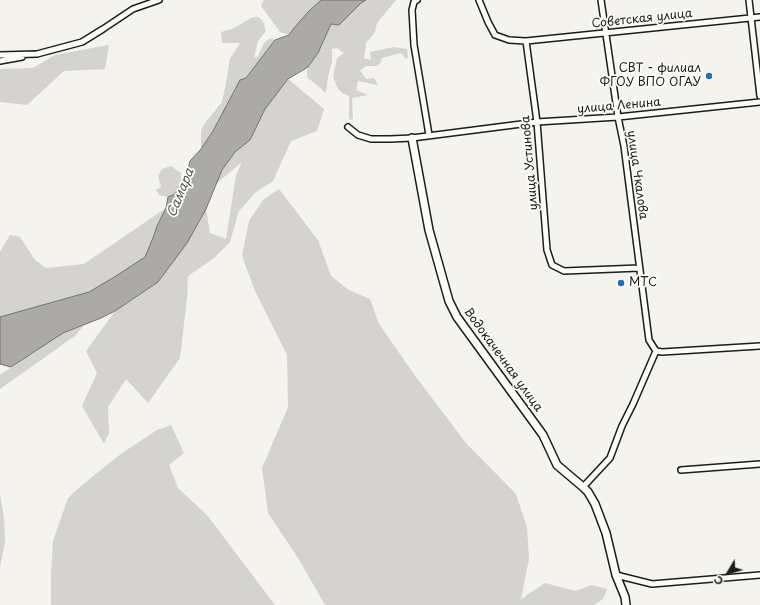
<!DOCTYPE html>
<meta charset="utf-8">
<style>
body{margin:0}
#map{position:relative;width:760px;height:605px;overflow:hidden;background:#f4f3ee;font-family:"Playpen Sans",sans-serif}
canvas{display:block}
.north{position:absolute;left:708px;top:553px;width:40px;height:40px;-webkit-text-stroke:3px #fdfcf7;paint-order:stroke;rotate:232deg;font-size:11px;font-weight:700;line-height:16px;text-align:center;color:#1c1c1c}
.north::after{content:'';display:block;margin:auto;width:14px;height:18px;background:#1c1c1c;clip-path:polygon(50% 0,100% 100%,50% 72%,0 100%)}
</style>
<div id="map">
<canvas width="760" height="605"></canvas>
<div class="north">С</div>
</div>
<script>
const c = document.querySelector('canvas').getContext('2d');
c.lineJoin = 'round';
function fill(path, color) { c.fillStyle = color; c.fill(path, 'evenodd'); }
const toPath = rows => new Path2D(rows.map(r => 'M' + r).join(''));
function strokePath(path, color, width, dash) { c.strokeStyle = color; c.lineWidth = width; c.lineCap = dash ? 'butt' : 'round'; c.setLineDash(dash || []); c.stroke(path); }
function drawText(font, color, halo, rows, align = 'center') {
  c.font = font + ' "Playpen Sans",sans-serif'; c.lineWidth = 3.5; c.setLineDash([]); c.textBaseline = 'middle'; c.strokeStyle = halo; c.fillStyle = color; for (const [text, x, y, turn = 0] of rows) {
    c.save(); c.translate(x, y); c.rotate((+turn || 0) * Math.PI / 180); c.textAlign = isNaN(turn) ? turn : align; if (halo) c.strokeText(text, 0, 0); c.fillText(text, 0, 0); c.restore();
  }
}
fill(toPath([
 [264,0,321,0,309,11,294,28,289,35,280,32,261,6],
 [366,0,396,0,377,23,375,32,366,43,364,58,371,60,370,52,394,47,407,49,408,58,406,59,401,53,382,58,380,64,376,66,366,66,360,70,366,79,374,78,378,85,358,81,356,90,368,95,352,98,353,119,349,120,349,96,342,93,338,89,333,77,337,58,344,53,337,48,332,49,332,62,328,77,326,93,307,77,307,71,308,67,318,53,331,24,339,25,361,3],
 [253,17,258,17,263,21,266,31,258,41,254,58,258,56,264,43,270,38,275,40,246,78,240,80,213,131,201,149,201,130,205,123,222,102,225,88,230,59,240,43,222,43,221,32,232,29],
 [109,45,105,69,64,71,27,105,0,102,0,69,33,68,55,55],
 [288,79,324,109,317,131,291,141,273,181,256,192,239,211,230,242,214,258,188,276,187,298,180,358,148,403,126,379,108,407,109,433,104,444,82,406,97,373,86,351,115,311,158,282,187,243,206,209,210,233,226,239,236,175,242,162,216,184,222,170,235,152,250,140,265,109],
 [171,166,181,173,182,180,175,194,168,197,159,195,156,190,161,187,158,176,162,169],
 [279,189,318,240,331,276,349,290,370,299,379,324,416,377,466,443,516,494,527,527,529,559,521,599,545,583,575,591,592,585,607,589,603,599,594,605,325,605,298,558,268,513,262,468,288,407,287,355,255,291,242,256,249,221,263,200],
 [166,208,157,226,153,238,145,257,116,276,89,292,0,317,0,252,10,235,20,237,35,260,46,268,84,264],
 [84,325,75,336,0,389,0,375,63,333],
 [171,425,184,453,169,465,178,488,207,515,275,605,51,605,51,576,53,541,68,498,82,485,122,453,157,430],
 [0,494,4,518,5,541,0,568]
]), '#d4d3cf');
const water = toPath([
 [321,0,366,0,361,3,339,25,331,24,318,53,308,67,288,79,265,109,250,140,235,152,222,170,206,209,187,243,158,282,115,311,101,318,63,333,11,367,0,364,0,317,89,292,116,276,145,257,153,238,157,226,166,208,168,197,175,194,182,180,187,174,190,161,201,149,213,131,240,80,246,78,275,40,289,35,294,28,309,11,321,0]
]);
fill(water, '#abaaa6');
strokePath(water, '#72716f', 1);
const street = toPath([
 [417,0,414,2,412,10,414,45,429,135],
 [479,0,488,22,495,35,509,40,526,41,760,17],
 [601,0,618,117,624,146,649,340,656,351],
 [749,0,760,96],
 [526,41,537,122,547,250,552,265,564,271,639,268],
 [0,55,37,54,82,42,103,29,133,9,159,0],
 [0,61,22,57],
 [348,127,358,135,371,139,390,139,412,138,537,122,618,117,760,102],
 [656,351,662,352,760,346],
 [681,470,760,464],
 [583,487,610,458,622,426,633,404,656,351],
 [616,575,652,584,760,575]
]);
const secondary = toPath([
 [412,138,429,230,449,301,457,317,543,435,557,465,583,487,588,492,595,504,606,533,616,575,625,597,626,605]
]);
strokePath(street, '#1c1c1c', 8);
strokePath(secondary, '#1c1c1c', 10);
strokePath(street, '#fdfcf7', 5);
strokePath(secondary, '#fdfcf7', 7);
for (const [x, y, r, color] of [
 [709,76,4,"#1f6fb2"],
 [621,283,4,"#1f6fb2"]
]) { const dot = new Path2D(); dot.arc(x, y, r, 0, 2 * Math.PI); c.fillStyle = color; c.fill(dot); strokePath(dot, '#fdfcf7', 1.5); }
drawText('12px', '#1c1c1c', '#fdfcf7', [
 ["Советская улица",642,19,-6],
 ["улица Ленина",619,106,-5],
 ["улица Устинова",530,163,-95],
 ["улица Чкалова",637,175,82],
 ["Водокачечная улица",503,360,54]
]);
drawText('12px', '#1c1c1c', '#fdfcf7', [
 ["СВТ - филиал",701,69],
 ["ФГОУ ВПО ОГАУ",701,83],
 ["МТС",629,283,"left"]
], 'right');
drawText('italic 13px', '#5c5c5a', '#fdfcf7', [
 ["Самара",181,193,-68]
]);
</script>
